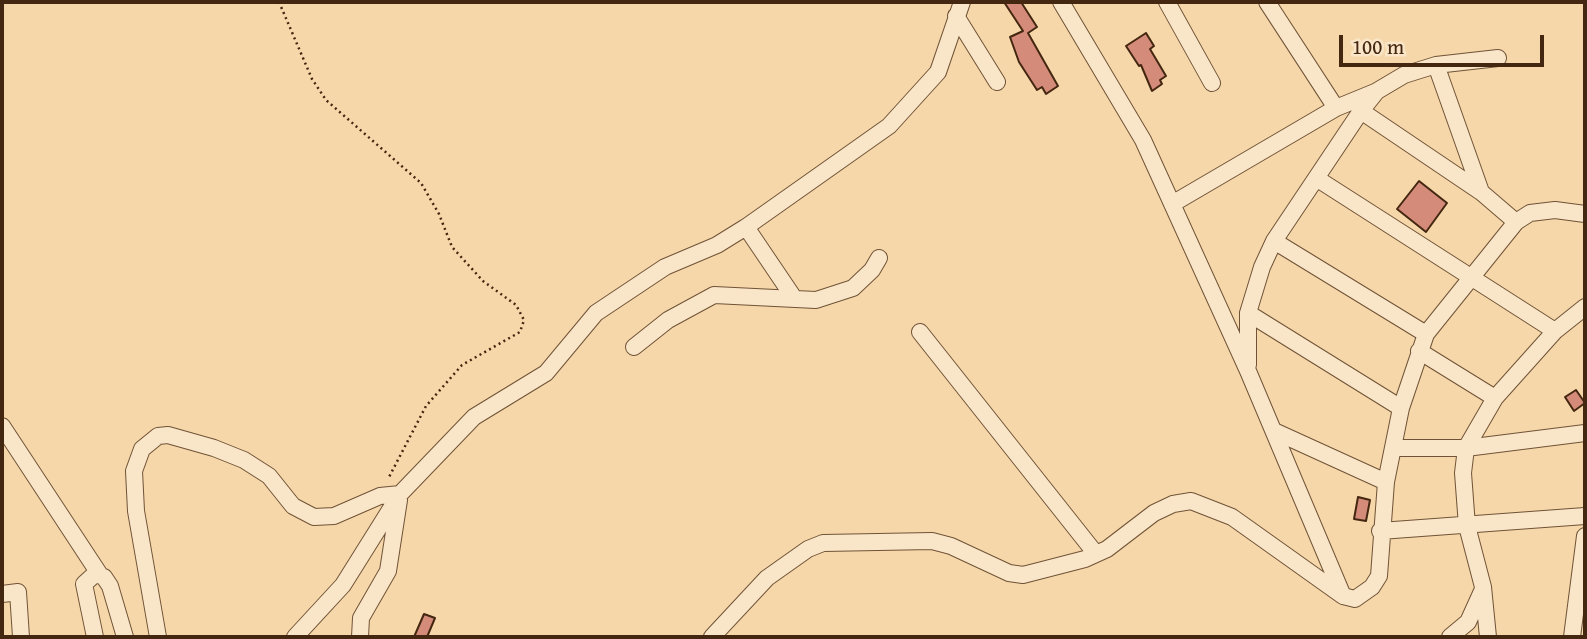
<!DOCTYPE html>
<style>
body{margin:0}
#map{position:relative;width:1587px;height:639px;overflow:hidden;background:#f6d7aa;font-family:"Gentium Book Plus",serif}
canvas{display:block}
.frame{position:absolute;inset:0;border:4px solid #442710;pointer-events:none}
.scale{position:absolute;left:1339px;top:35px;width:205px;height:32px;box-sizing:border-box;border:4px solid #442710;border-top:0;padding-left:9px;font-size:21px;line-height:24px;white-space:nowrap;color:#442710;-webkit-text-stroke:5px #f9e5c8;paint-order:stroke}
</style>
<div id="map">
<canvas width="1587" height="639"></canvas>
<div class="frame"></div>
<div class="scale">100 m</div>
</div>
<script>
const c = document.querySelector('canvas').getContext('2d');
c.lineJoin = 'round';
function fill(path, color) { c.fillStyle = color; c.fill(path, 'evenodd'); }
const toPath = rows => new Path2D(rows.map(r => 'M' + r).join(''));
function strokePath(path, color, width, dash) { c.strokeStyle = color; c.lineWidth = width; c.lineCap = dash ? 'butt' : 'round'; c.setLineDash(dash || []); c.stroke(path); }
const building = toPath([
 [1004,2,1021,2,1037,27,1028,33,1058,86,1046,94,1042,87,1037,90,1019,62,1010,37,1023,31,1004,2],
 [1146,33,1154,46,1150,49,1166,76,1160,80,1162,84,1152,91,1141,65,1139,66,1126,46,1146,33],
 [1419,181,1447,203,1426,232,1397,209,1419,181],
 [1576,390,1585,403,1574,411,1565,397,1576,390],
 [1358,497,1370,500,1366,521,1354,519,1358,497],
 [424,614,435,618,427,637,414,637,424,614]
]);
fill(building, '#d48b7a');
strokePath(building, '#442710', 2);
const minor = toPath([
 [1061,2,1143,140,1248,371,1343,596],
 [1167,2,1212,83],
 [1267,2,1336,108],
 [956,16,997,82],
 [1436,65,1481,192],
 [1361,111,1481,192,1516,222],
 [1316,178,1555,331],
 [1172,204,1336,108,1375,92],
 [746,227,794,298],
 [1274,241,1426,334],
 [1248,313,1401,408],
 [920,332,1096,554],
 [634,347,668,320,714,295,816,300,853,288,872,270,879,258],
 [1419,351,1495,398],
 [1248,365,1248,313,1262,267,1274,241,1361,111,1377,91,1404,75,1436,65,1498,58],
 [2,426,100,575],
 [1274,431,1386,482],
 [1393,448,1466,448,1585,433],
 [1380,531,1585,516],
 [2,594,18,592,21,637],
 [95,637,84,584,95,574,104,577,110,586,125,637],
 [158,637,136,511,134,471,142,449,158,436,168,435,214,448,244,460,269,476,293,506,314,517,334,516,380,496,400,494],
 [295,637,343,585,400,494,474,417,546,373,596,313,665,267,717,245,746,227,889,126,938,72,962,2],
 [360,637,361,618,388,571,399,500],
 [712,637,767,578,808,549,823,543,932,541,951,546,1009,573,1023,575,1085,559,1107,549,1154,513,1173,504,1191,501,1232,517,1343,596,1355,599,1372,587,1379,576,1386,482,1401,408,1426,334,1516,222,1530,213,1555,210,1585,214],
 [1450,637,1468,622,1483,589],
 [1488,637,1483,587,1467,526,1463,473,1466,448,1495,398,1555,331,1585,307],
 [1572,637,1585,536]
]);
strokePath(minor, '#705336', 18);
strokePath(toPath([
 [279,2,312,79,326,100,421,183,439,214,452,247,483,281,516,305,524,320,520,332,462,365,426,406,388,479]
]), '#442710', 2.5, [2, 3.5]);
strokePath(minor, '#f9e5c8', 16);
</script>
